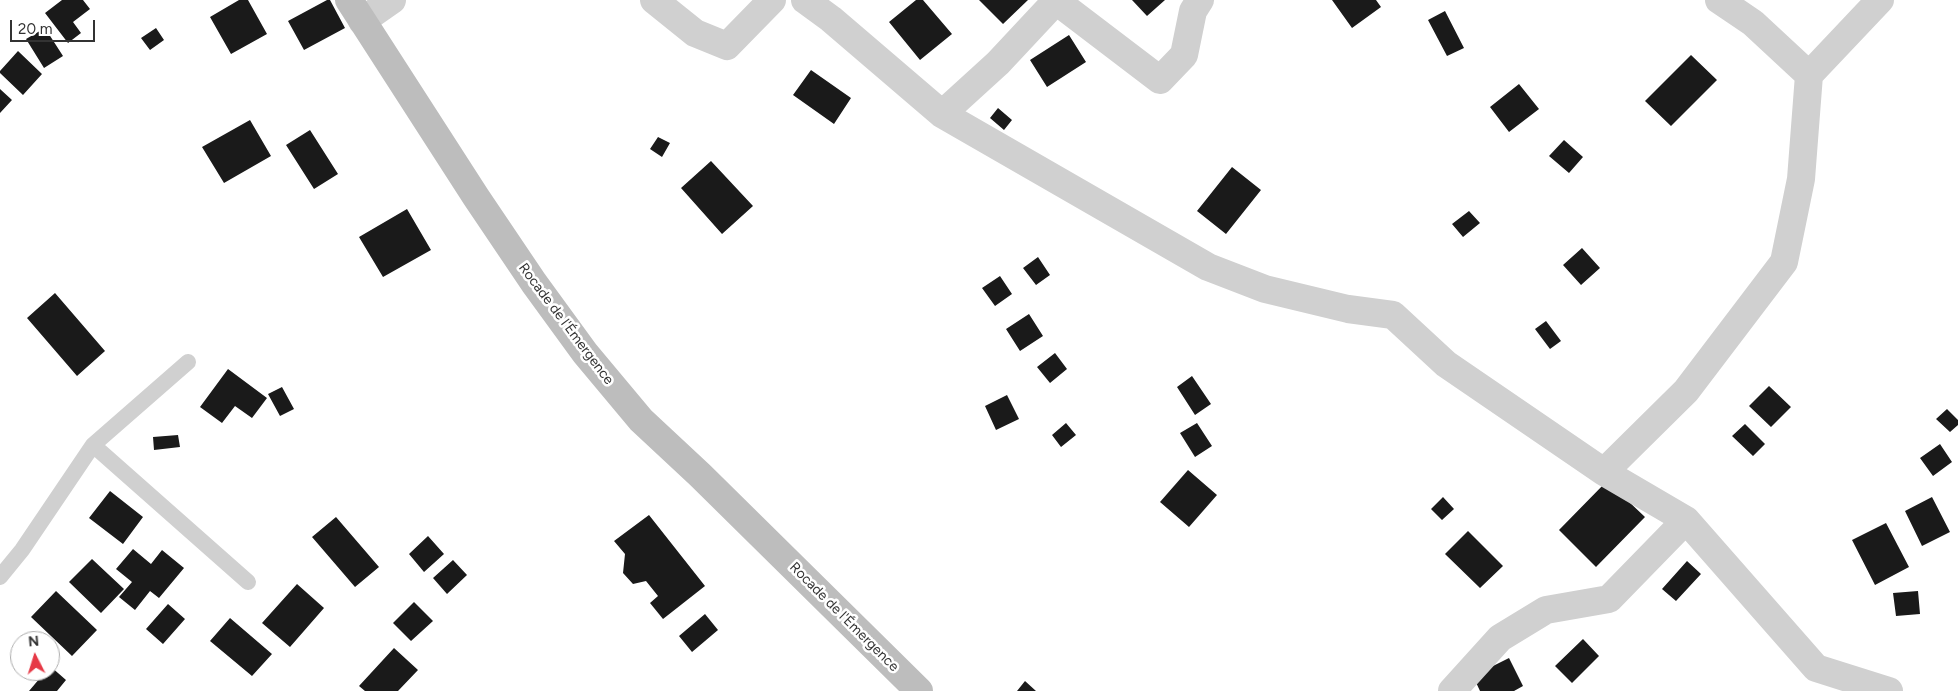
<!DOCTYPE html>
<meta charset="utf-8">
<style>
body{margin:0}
#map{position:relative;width:1958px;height:691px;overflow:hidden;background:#fff;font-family:Figtree,sans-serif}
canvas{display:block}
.north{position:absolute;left:10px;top:631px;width:50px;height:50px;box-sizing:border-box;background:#fff;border:1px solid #adadad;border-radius:50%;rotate:355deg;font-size:14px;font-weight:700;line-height:20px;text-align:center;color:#333}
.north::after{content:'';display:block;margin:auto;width:18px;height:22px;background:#e63946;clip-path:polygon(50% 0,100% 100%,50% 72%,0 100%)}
.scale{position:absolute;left:10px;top:20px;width:85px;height:22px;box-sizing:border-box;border:2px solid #333;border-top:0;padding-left:6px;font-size:15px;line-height:18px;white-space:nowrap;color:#333;-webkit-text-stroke:4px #fff;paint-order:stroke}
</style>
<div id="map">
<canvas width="1958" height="691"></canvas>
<div class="north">N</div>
<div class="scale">20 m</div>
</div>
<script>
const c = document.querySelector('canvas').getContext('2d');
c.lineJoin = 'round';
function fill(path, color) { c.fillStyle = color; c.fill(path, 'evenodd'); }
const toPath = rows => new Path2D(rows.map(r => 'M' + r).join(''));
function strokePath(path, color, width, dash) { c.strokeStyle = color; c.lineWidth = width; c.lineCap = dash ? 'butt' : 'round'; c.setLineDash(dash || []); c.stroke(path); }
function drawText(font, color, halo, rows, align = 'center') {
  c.font = font + ' Figtree,sans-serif'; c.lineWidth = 5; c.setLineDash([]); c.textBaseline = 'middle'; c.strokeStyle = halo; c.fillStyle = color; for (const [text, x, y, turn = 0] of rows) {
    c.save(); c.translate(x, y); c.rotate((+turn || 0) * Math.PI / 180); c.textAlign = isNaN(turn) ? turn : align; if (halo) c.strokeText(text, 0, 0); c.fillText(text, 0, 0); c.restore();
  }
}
fill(toPath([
 [62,0,83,0,90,9,73,22,81,33,68,43,45,13],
 [239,0,248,0,267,34,231,54,210,17],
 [327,0,330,0,345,28,304,50,288,21],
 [916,0,923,0,952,34,920,60,889,22],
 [979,0,1028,0,1003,24],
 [1132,0,1165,0,1147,16],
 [1332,0,1376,0,1381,7,1352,28],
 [1445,11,1464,48,1447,56,1428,20],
 [45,28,63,56,44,68,26,39],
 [156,28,164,40,150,50,141,38],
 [1069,35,1086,62,1047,87,1030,60],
 [18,51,42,74,23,95,0,73,0,71],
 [1691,55,1717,80,1671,126,1645,101],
 [811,70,851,98,834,124,793,95],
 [1519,84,1539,109,1509,132,1490,107],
 [0,89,12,100,0,113],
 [998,108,1012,120,1004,130,990,118],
 [250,120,271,156,224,183,202,147],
 [310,130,338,174,314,189,286,145],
 [658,137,670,143,662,157,650,149],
 [1564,140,1583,157,1569,173,1549,156],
 [711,161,753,206,722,234,681,188],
 [1232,167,1261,190,1226,234,1197,211],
 [407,209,431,250,383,277,359,237],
 [1469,211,1480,223,1463,237,1452,224],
 [1582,248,1600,268,1581,285,1563,265],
 [1038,257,1050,275,1036,285,1023,268],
 [1000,276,1012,294,995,306,982,288],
 [55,293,105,351,77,376,27,318],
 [1029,314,1043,336,1020,351,1006,329],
 [1546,321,1561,341,1550,349,1535,329],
 [1055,353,1067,369,1050,383,1037,367],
 [228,369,267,398,252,418,235,406,222,423,200,407],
 [1192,376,1211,404,1195,415,1177,387],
 [1769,386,1791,407,1771,427,1749,406],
 [282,387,294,409,280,416,268,394],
 [1007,395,1019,419,996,430,985,406],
 [1947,409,1958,420,1958,425,1950,432,1936,419],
 [1066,423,1076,435,1061,447,1052,435],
 [1197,423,1212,446,1195,457,1180,433],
 [1745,424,1765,444,1753,456,1732,436],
 [178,435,180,447,154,450,153,437],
 [1940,444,1952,462,1933,476,1920,458],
 [1188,470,1217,495,1189,527,1160,502],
 [1607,481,1645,517,1596,567,1559,530],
 [110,491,143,517,123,544,89,518],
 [1443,497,1454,509,1442,520,1431,509],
 [1932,497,1950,532,1922,546,1905,511],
 [649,515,705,586,663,619,650,603,658,596,646,581,633,584,623,573,625,554,614,541],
 [336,517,379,567,355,587,312,537],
 [1886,523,1909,567,1875,585,1852,540],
 [1468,531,1503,566,1480,588,1445,554],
 [428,536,444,554,424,572,409,554],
 [133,549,151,564,162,550,184,568,159,598,150,591,135,610,119,597,132,582,116,569],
 [92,559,124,589,101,613,69,582],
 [453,560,467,575,447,594,433,578],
 [1687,561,1701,574,1676,601,1662,589],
 [297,584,324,608,290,647,262,623],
 [56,591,97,630,72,656,31,617],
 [1918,591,1920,614,1896,616,1893,593],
 [414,602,433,621,411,641,393,623],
 [168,604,185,619,163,644,146,629],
 [705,614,718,630,692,652,679,636],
 [230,618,272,654,252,676,210,641],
 [1583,639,1599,656,1572,683,1555,666],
 [394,648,418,670,398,691,365,691,359,686],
 [1509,658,1523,686,1514,691,1480,691,1473,676],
 [50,666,66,680,57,691,29,691,46,671,50,671],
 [1025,681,1036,691,1017,691]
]), '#1a1a1a');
strokePath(toPath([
 [93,445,248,582],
 [0,577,22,550,93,445,188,362]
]), '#d0d0d0', 16);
strokePath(toPath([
 [654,0,695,33,727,46,772,0],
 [805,0,831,19,942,114,1208,267,1265,289,1348,309,1393,315,1446,364,1604,472,1686,520,1816,668,1889,691],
 [1055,0,1160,80,1184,55,1193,11,1200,0],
 [1719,0,1753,23,1809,75],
 [362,21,392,0],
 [942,114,998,63,1056,1],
 [1604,472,1686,391,1784,262,1801,179,1809,75,1880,0],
 [1452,691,1500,638,1546,610,1609,599,1686,520]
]), '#d0d0d0', 28);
strokePath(toPath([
 [349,0,476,197,534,283,585,353,641,420,700,475,919,691]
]), '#bdbdbd', 28);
drawText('14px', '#333', '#fff', [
 ["Rocade de l'Émergence",566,324,53],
 ["Rocade de l'Émergence",844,617,45]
]);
</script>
